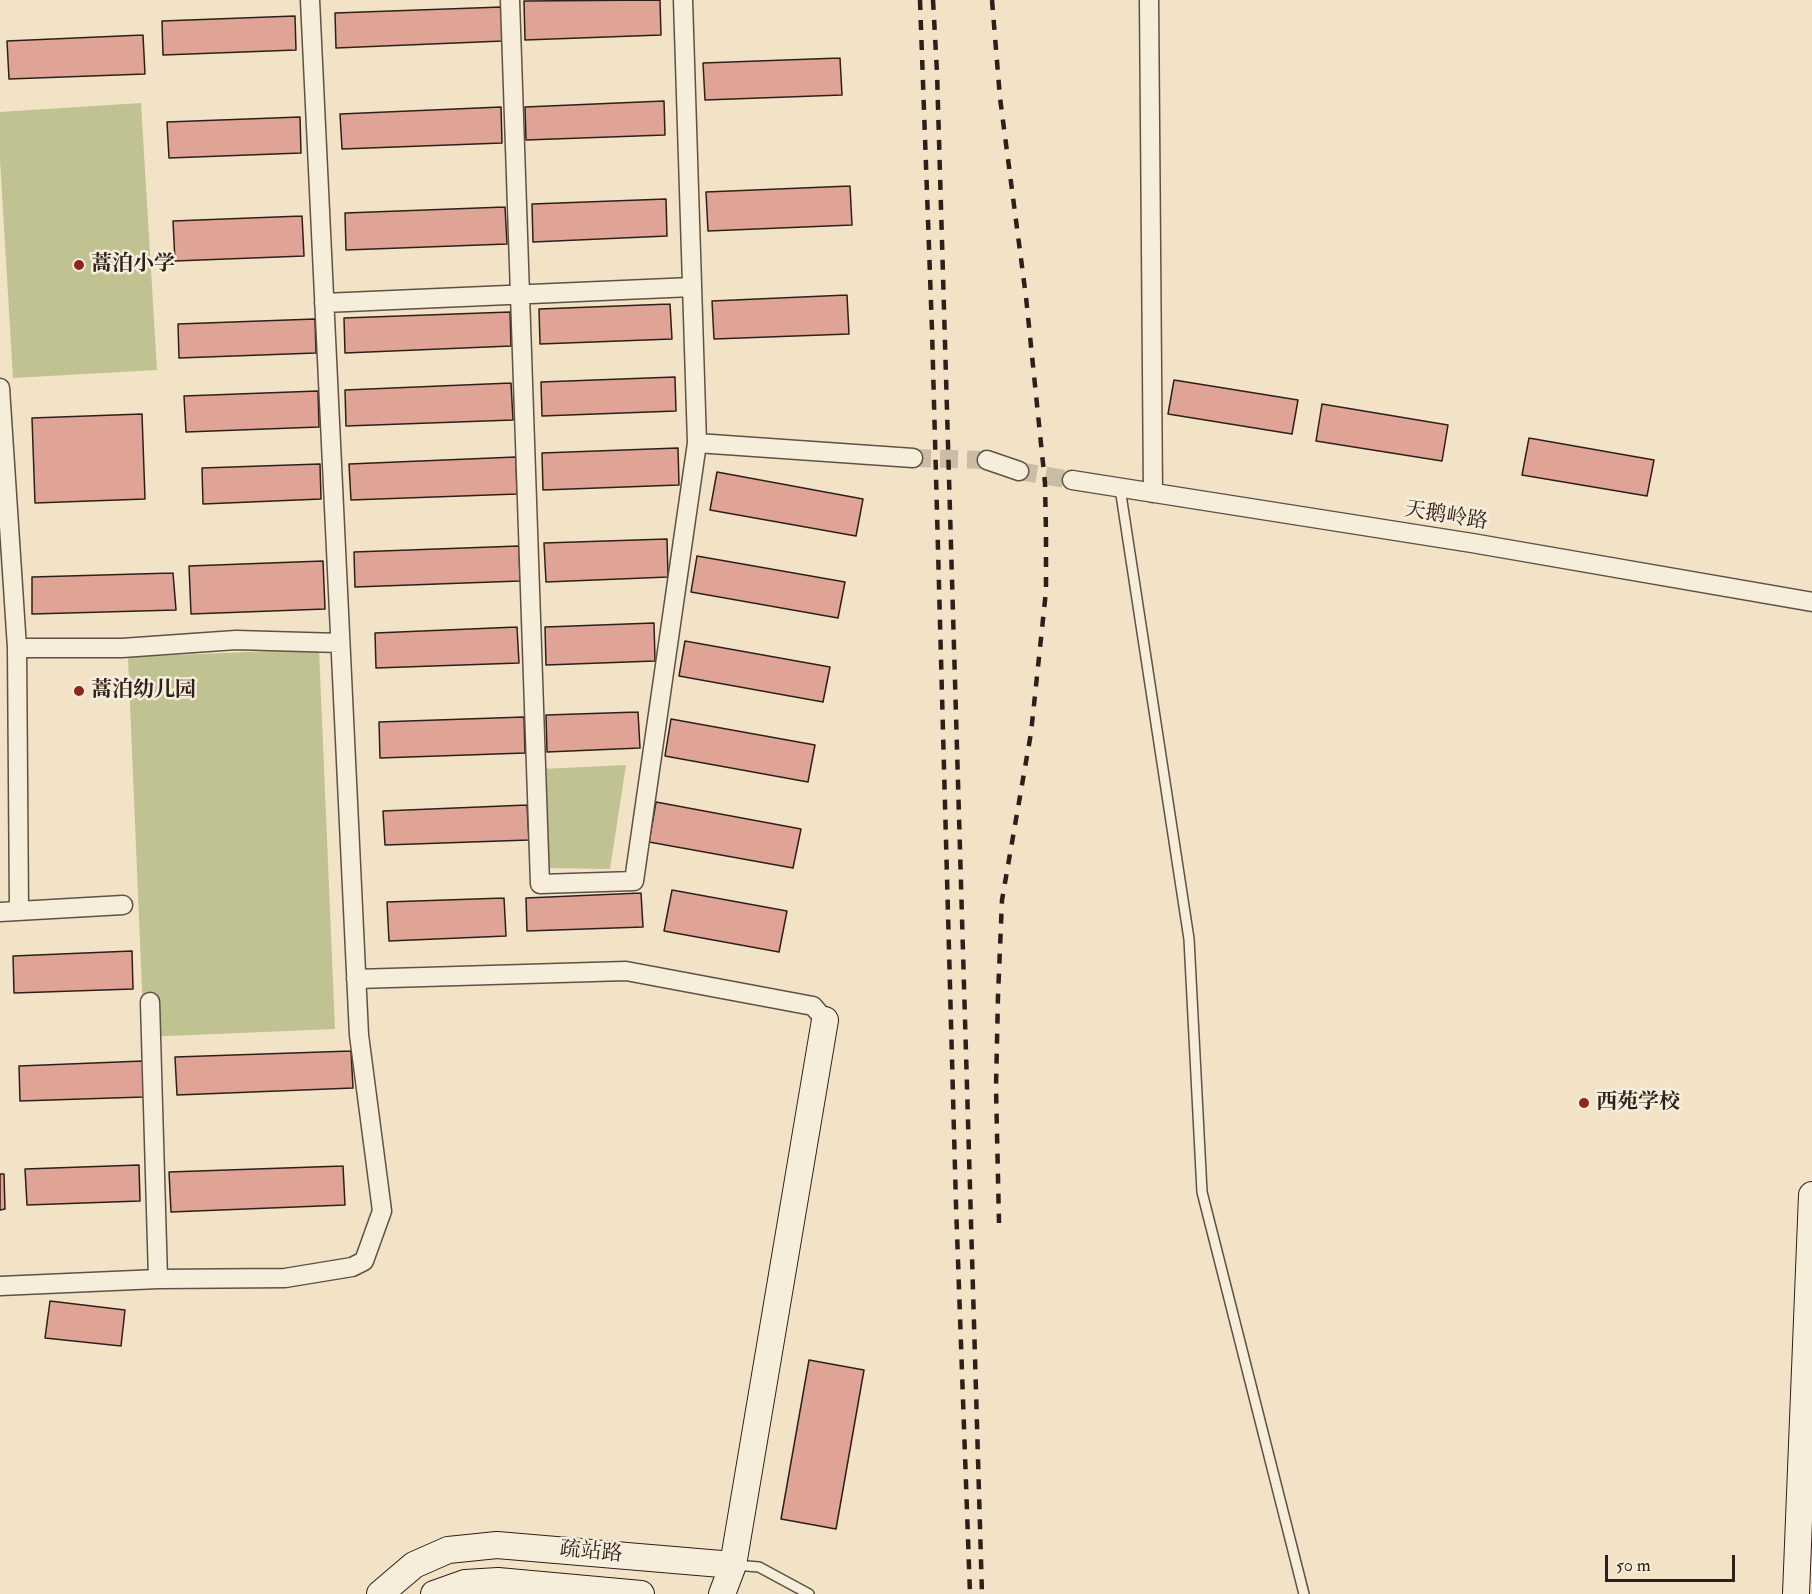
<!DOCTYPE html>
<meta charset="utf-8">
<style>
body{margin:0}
#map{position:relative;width:1812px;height:1594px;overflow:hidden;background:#f2e3c7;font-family:"IM FELL Double Pica",serif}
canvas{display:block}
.scale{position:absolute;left:1605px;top:1555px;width:130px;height:27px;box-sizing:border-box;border:3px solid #2d201b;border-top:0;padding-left:8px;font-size:18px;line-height:21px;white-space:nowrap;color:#2d201b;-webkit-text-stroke:4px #f7eddb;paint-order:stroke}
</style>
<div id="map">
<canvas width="1812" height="1594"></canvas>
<div class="scale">50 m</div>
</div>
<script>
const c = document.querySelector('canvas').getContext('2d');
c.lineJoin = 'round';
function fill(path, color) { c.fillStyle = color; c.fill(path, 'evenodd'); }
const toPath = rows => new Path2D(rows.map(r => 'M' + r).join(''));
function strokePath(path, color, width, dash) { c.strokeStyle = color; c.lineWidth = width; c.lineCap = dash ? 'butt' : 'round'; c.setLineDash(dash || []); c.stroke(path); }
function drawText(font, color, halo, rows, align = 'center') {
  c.font = font + ' "IM FELL Double Pica","Noto Serif SC",serif'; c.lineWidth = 5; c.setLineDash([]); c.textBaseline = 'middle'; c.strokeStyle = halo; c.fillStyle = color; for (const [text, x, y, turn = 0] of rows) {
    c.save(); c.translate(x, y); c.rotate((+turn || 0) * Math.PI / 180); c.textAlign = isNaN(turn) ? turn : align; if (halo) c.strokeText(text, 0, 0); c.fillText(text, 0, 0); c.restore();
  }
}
fill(toPath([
 [141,103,157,370,13,378,0,160,0,112],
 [319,649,335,1029,144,1037,128,657],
 [626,765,610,869,544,868,541,769]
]), '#c0c291');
const building = toPath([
 [660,0,661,35,525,40,524,1,660,0],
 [502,7,503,41,336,48,335,13,502,7],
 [295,16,296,50,163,55,162,21,295,16],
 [143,35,145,74,9,79,7,41,143,35],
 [840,58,842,95,705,100,703,63,840,58],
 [664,101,665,135,526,140,525,107,664,101],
 [501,107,502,143,342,149,340,114,501,107],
 [300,117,301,153,169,158,167,122,300,117],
 [850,186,852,225,708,231,706,192,850,186],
 [666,199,667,236,533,242,532,204,666,199],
 [505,207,507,244,346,250,345,213,505,207],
 [302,216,304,256,175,261,173,221,302,216],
 [847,295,849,334,714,339,712,301,847,295],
 [670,304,672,339,540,344,539,309,670,304],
 [510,312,511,346,345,353,344,318,510,312],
 [315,319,316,353,179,358,178,324,315,319],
 [675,377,676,411,542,416,541,382,675,377],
 [1174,380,1298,400,1292,434,1168,414,1174,380],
 [511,383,513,420,346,426,345,390,511,383],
 [318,391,319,427,186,432,184,396,318,391],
 [1322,404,1448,425,1442,461,1316,441,1322,404],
 [142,414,145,499,35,503,32,418,142,414],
 [1529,438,1654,460,1647,496,1522,475,1529,438],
 [678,448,679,485,543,490,542,453,678,448],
 [516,457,517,494,351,500,349,464,516,457],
 [320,464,321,499,203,504,202,468,320,464],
 [717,472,863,499,856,536,710,510,717,472],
 [667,539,668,577,546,582,544,543,667,539],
 [519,546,520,581,355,587,354,552,519,546],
 [697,556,845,582,838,618,691,592,697,556],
 [323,561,325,609,191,614,189,566,323,561],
 [173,573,176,610,32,614,32,577,173,573],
 [654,623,655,661,546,665,545,627,654,623],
 [517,627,519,663,376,668,375,633,517,627],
 [685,641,830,667,823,702,679,676,685,641],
 [638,712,640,748,547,752,546,715,638,712],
 [524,717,525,753,380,758,379,722,524,717],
 [671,719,815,745,808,782,665,756,671,719],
 [656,802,801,829,793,868,649,842,656,802],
 [527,805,529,840,385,845,383,811,527,805],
 [672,890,787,911,779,952,664,931,672,890],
 [641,893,643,927,527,931,526,898,641,893],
 [504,898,506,936,389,941,387,902,504,898],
 [132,951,133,989,14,993,13,956,132,951],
 [351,1051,353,1088,177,1095,175,1057,351,1051],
 [143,1061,144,1097,20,1101,19,1066,143,1061],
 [139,1165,140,1201,27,1205,25,1169,139,1165],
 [343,1166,345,1205,171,1212,169,1172,343,1166],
 [0,1174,4,1174,5,1209,0,1210,0,1174],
 [50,1301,125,1310,121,1346,45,1338,50,1301],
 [809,1360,864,1370,836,1529,781,1519,809,1360]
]);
fill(building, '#dfa495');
strokePath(building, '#2d201b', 1.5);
strokePath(toPath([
 [913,458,987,460],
 [1019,471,1072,480]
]), '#cbbca5', 18, [18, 9]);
const lane = toPath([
 [1120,488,1189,939,1202,1192,1304,1594],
 [734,1565,759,1567,809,1594]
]);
const street = toPath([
 [510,0,540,884,634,881,697,443,683,0],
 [1149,0,1153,493],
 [324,303,692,287],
 [0,388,17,648,19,911],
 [697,443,913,458],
 [987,460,1019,471],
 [1072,480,1472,543,1812,602],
 [17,648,122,648,236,640,340,643],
 [0,912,123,905],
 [356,979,626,971,813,1006,825,1020],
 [158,1279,285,1278,352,1267,364,1261,382,1211,359,1035,310,0],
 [0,1286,158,1279,150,1002]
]);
const secondary = toPath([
 [380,1594,414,1565,448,1550,497,1545,733,1565],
 [434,1594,465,1583,498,1581,641,1594],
 [722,1594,733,1565,825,1020],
 [1796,1594,1812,1195]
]);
strokePath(lane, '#5e5146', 12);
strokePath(street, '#5e5146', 21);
strokePath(secondary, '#2d201b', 28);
strokePath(lane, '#f7eddb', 9);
strokePath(street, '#f7eddb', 18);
strokePath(secondary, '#f7eddb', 26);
strokePath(toPath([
 [920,0,932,330,956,1205,970,1594],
 [933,0,937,72,982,1594],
 [992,0,1000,98,1026,297,1045,483,1046,533,1046,591,1031,733,1002,900,998,996,996,1088,999,1223]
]), '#2d201b', 4.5, [10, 10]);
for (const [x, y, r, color] of [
 [79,265,6,"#8f2418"],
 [79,691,6,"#8f2418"],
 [1584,1103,6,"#8f2418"]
]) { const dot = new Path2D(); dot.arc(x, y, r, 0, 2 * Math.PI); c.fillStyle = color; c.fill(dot); strokePath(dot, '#f7eddb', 2); }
drawText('bold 21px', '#2d201b', '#f7eddb', [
 ["蒿泊小学",91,265],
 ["蒿泊幼儿园",91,691],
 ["西苑学校",1596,1103]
], 'left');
drawText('21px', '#2d201b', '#f7eddb', [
 ["天鹅岭路",1446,517,9],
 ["疏站路",591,1553,5]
]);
</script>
